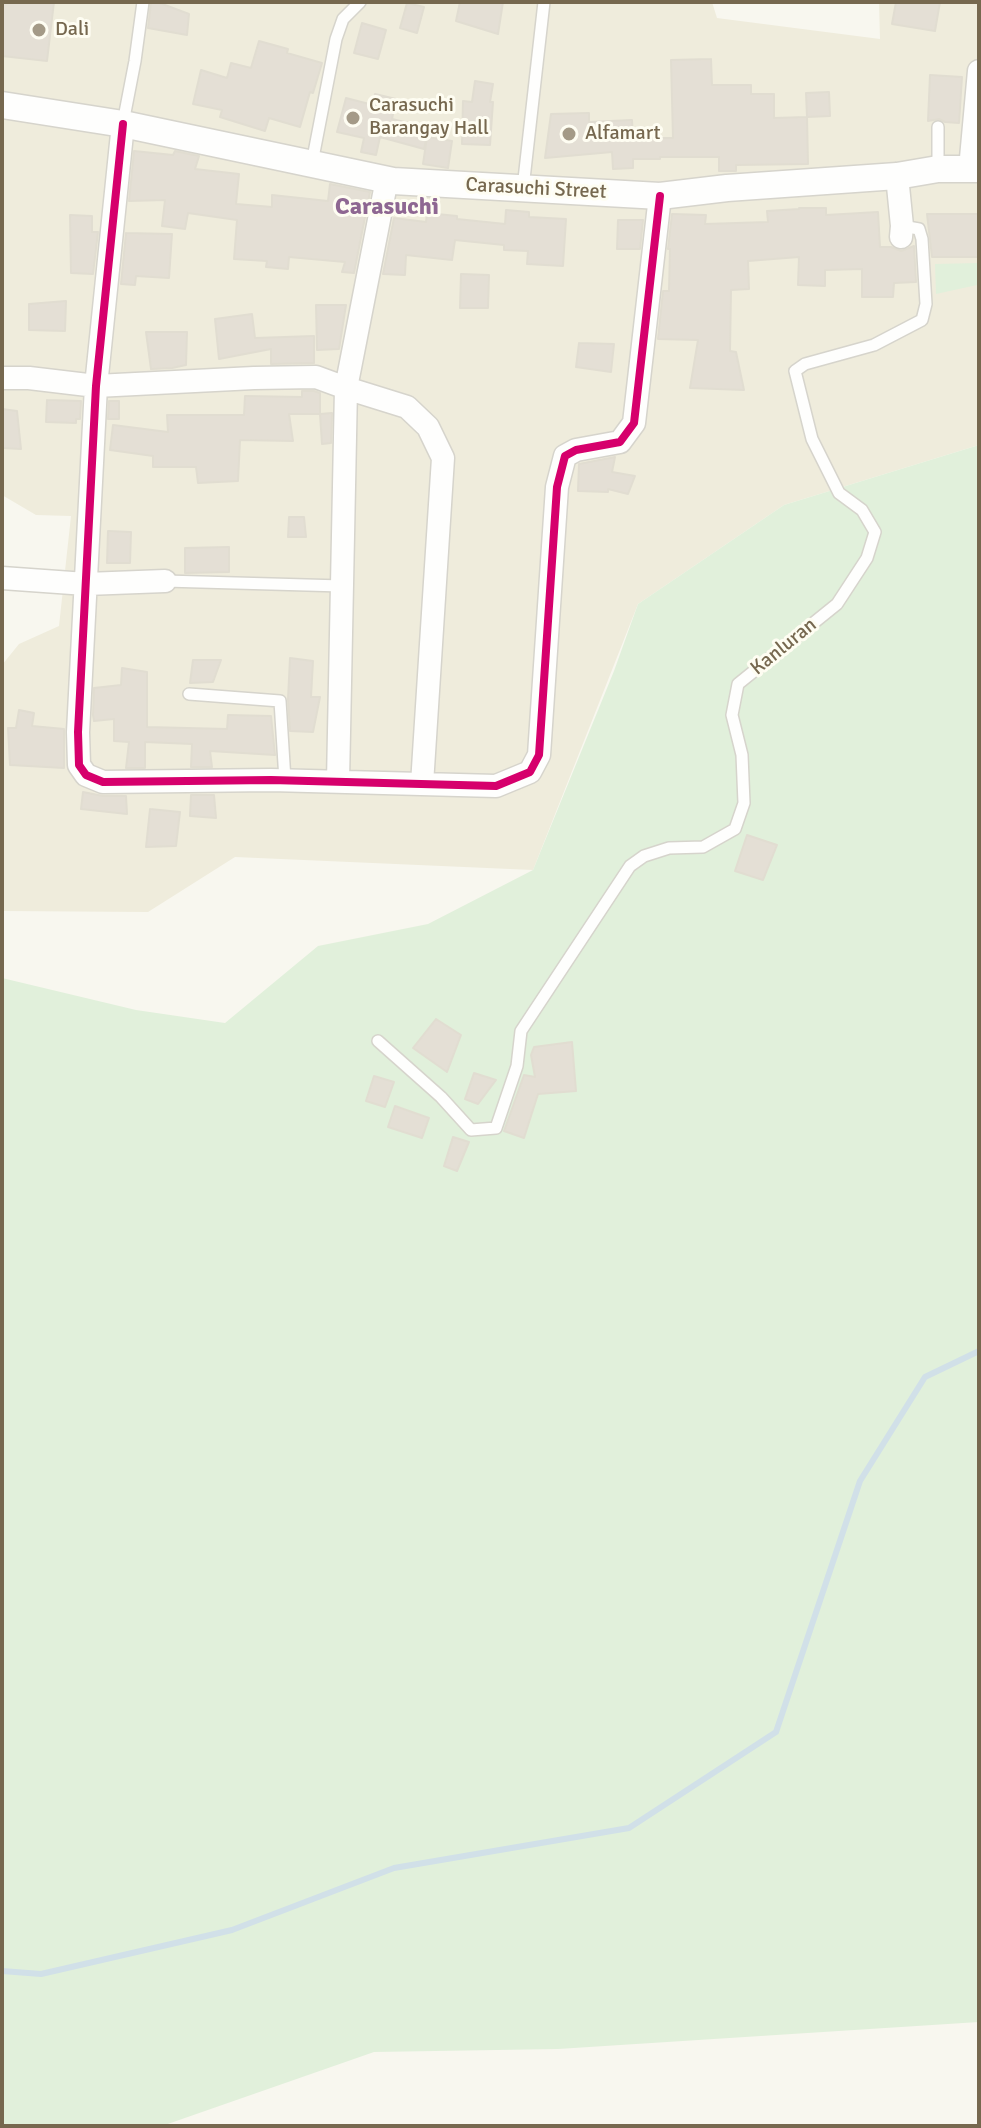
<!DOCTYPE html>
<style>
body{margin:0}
#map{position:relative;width:981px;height:2128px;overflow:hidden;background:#f8f7ef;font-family:Signika,sans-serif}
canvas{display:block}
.frame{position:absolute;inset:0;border:4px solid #76684f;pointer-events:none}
</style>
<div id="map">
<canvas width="981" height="2128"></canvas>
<div class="frame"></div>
</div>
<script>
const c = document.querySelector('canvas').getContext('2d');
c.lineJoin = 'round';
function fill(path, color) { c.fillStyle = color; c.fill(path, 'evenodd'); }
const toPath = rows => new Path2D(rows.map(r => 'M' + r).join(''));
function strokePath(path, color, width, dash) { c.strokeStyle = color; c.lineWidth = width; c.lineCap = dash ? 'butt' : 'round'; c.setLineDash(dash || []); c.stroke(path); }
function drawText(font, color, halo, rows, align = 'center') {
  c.font = font + ' Signika,sans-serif'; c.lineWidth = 6; c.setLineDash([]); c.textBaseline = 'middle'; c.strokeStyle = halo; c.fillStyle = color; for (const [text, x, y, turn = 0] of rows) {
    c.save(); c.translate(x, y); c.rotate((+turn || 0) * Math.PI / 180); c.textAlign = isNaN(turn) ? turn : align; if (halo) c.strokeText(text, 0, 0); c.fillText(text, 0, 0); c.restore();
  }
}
fill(toPath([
 [2,2,712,2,717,18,880,39,879,2,979,2,979,445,784,505,638,604,533,870,235,857,148,912,2,911,2,665,19,644,59,626,71,516,36,515,2,495]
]), '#efecdc');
fill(toPath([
 [979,263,979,282,977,285,936,294,935,264],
 [979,445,979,2022,558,2049,374,2052,162,2126,2,2126,2,978,136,1010,225,1023,318,946,428,924,533,870,614,671,638,604,784,505]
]), '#e1f0db');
strokePath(toPath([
 [2,1971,41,1974,232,1930,394,1868,629,1828,776,1732,860,1481,925,1377,979,1351]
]), '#d1e0e8', 6);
const building = toPath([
 [2,2,54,2,47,61,2,56,2,2],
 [151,2,157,2,189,14,187,35,148,28,151,2],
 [460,2,503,2,498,34,456,21,460,2],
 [896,2,940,2,935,31,892,24,896,2],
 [407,3,424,7,417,33,400,28,407,3],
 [362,23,386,30,378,59,354,53,362,23],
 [259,41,288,49,287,53,322,63,313,93,310,92,300,127,269,118,265,131,220,117,222,110,193,104,201,70,227,78,231,63,251,68,259,41],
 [711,59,712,85,751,85,751,94,774,94,774,118,807,117,808,164,736,165,736,171,719,171,719,157,660,157,660,159,633,159,633,168,613,169,612,152,545,158,551,114,589,113,589,122,632,120,633,138,673,138,671,60,711,59],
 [930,75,962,77,959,123,945,122,939,119,928,121,930,75],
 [475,81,493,84,490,102,493,102,490,145,462,144,463,101,472,102,475,81],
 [829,92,830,116,807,117,806,93,829,92],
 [375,94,396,99,392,119,429,128,424,149,380,137,376,155,361,152,364,138,337,132,346,98,373,105,375,94],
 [427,137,452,141,448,168,423,164,427,137],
 [134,151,173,155,175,151,199,156,195,169,239,174,236,204,272,207,272,195,328,201,330,184,370,192,354,273,342,272,345,262,289,257,288,269,266,267,267,261,234,259,237,220,188,213,185,229,162,226,165,200,129,201,134,151],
 [799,208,826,208,826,215,878,212,880,247,891,247,901,251,914,246,916,282,894,283,893,297,862,297,862,269,825,270,825,286,798,285,799,257,748,261,749,289,731,290,730,351,736,352,744,390,690,388,698,340,658,339,663,291,669,291,670,249,668,249,672,214,706,215,705,224,768,222,767,211,799,209,799,208],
 [506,210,529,212,529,217,566,219,563,266,527,264,528,251,504,250,504,245,455,240,452,260,406,255,405,275,383,274,394,218,426,222,427,213,457,216,457,219,505,224,506,210],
 [927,214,979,214,979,257,932,257,927,214],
 [70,215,92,216,92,232,98,232,93,274,71,273,70,215],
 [618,220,643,220,640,249,617,249,618,220],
 [126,233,172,234,169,278,136,276,135,285,121,284,126,233],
 [461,274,489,275,488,308,460,308,461,274],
 [66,301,65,331,29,330,29,304,66,301],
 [316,305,346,305,339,349,317,350,316,305],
 [252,314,255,338,314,336,314,363,271,364,271,349,219,359,215,319,252,314],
 [146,332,187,332,186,365,172,368,151,369,146,332],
 [579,343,614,344,611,372,576,367,579,343],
 [302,391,314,391,320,393,320,414,289,414,293,441,240,440,238,481,198,483,196,467,153,467,153,456,110,450,113,425,168,432,167,415,244,415,245,396,302,397,302,391],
 [47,400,81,401,80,419,76,419,76,423,46,422,47,400],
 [109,401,119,401,119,419,108,419,109,401],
 [2,409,17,411,21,449,2,448,2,409],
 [332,413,331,443,322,444,320,414,332,413],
 [615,457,612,472,635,476,628,494,608,489,608,492,578,491,579,464,615,457],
 [289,517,304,517,306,537,288,537,289,517],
 [108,531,131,532,130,563,107,563,108,531],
 [229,547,229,572,185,573,185,548,229,547],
 [290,658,313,661,311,697,320,697,313,732,290,731,288,699,290,658],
 [193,660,221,660,213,682,190,683,193,660],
 [122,668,147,672,147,727,227,729,228,715,271,716,275,755,210,751,212,767,191,767,192,744,145,742,145,768,126,768,129,742,114,741,114,719,94,721,93,715,94,688,121,685,122,668],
 [19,710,34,713,32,726,64,729,64,768,10,765,8,728,16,728,19,710],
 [83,792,103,796,126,796,127,814,81,809,83,792],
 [191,795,214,795,216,818,190,816,191,795],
 [150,809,180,812,176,846,146,847,150,809],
 [747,835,777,845,763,880,735,871,747,835],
 [436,1019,461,1035,447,1072,413,1048,436,1019],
 [572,1042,576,1091,538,1094,524,1138,504,1131,524,1075,535,1077,531,1055,534,1047,572,1042],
 [474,1073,496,1080,478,1104,465,1099,474,1073],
 [374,1076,394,1082,385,1107,366,1101,374,1076],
 [395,1106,429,1118,422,1138,388,1127,395,1106],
 [453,1137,469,1142,457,1171,444,1166,453,1137]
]);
fill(building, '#e4dfd5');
strokePath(building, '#e1ddd1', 2);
const service = toPath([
 [123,123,135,61,143,2],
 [312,163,336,39,343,19,360,2],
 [938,169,938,127],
 [523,188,544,2],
 [165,581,342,586],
 [189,694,280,701,285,780],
 [378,1041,441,1097,471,1130,496,1128,517,1066,521,1031,630,866,644,856,669,848,703,847,735,829,744,803,742,755,732,715,738,684,837,604,867,558,875,532,862,510,839,493,812,439,795,371,805,364,874,345,922,320,926,304,922,239,919,229,902,226]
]);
const minor = toPath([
 [123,124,96,386,78,732,79,765,86,775,103,782,271,780,496,786,530,772,539,755,557,487,565,456,576,450,620,442,634,423,660,196],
 [970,169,979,71],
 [897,176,902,226,901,237],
 [387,179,346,388,407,407,428,427,443,458,422,784],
 [2,378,29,378,96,386,254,378,316,377,346,388,338,781],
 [2,578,86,584,165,581]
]);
const tertiary = toPath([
 [2,105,123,124,393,181,660,196,727,188,897,176,938,169,979,169]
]);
strokePath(service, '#d6d4cc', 14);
strokePath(minor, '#d6d4cc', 25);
strokePath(tertiary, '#d6d4cc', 29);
strokePath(service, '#fefefd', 11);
strokePath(minor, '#fefefd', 22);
strokePath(tertiary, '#fefefd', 26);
strokePath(toPath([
 [123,124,96,386,78,732,79,765,86,775,103,782,271,780,496,786,530,772,539,755,557,487,565,456,576,450,620,442,634,423,660,196]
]), '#d6006c', 8);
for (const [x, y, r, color] of [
 [39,30,8,"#a49a87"],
 [353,118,8,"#a49a87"],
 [569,134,8,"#a49a87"]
]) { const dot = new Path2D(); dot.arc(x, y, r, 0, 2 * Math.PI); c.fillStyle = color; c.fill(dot); strokePath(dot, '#fefdf2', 3); }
drawText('20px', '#76684f', '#fefdf2', [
 ["Dali",55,30],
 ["Carasuchi",369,106],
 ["Barangay Hall",369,129],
 ["Alfamart",585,134]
], 'left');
drawText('20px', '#76684f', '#fefdf2', [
 ["Carasuchi Street",536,189,3],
 ["Kanluran",784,647,-39]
]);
drawText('bold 24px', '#8e6792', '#fefdf2', [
 ["Carasuchi",387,208]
]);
</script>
